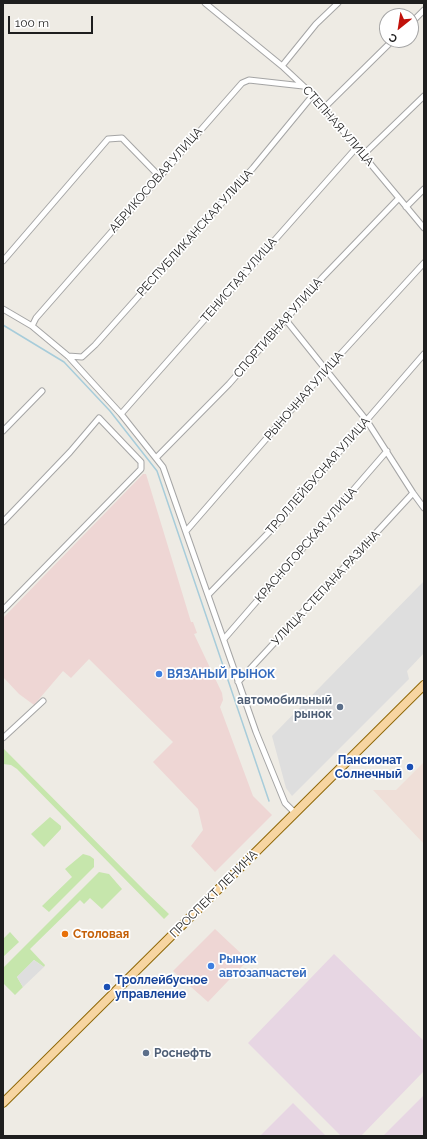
<!DOCTYPE html>
<meta charset="utf-8">
<style>
body{margin:0}
#map{position:relative;width:427px;height:1139px;overflow:hidden;background:#eeebe4;font-family:Raleway,sans-serif}
canvas{display:block}
.frame{position:absolute;inset:0;border:4px solid #1e1e1e;pointer-events:none}
.north{position:absolute;left:379px;top:8px;width:40px;height:40px;box-sizing:border-box;background:#fff;border:1px solid #a5a5a5;border-radius:50%;rotate:210deg;font-size:11px;font-weight:700;line-height:16px;text-align:center;color:#1e1e1e}
.north::after{content:'';display:block;margin:auto;width:14px;height:18px;background:#c1120b;clip-path:polygon(50% 0,100% 100%,50% 72%,0 100%)}
.scale{position:absolute;left:8px;top:16px;width:85px;height:18px;box-sizing:border-box;border:2px solid #1e1e1e;border-top:0;padding-left:5px;font-size:12px;line-height:14px;white-space:nowrap;color:#1e1e1e;-webkit-text-stroke:3px #fff;paint-order:stroke}
</style>
<div id="map">
<canvas width="427" height="1139"></canvas>
<div class="frame"></div>
<div class="north">С</div>
<div class="scale">100 m</div>
</div>
<script>
const c = document.querySelector('canvas').getContext('2d');
c.lineJoin = 'round';
function fill(path, color) { c.fillStyle = color; c.fill(path, 'evenodd'); }
const toPath = rows => new Path2D(rows.map(r => 'M' + r).join(''));
function strokePath(path, color, width, dash) { c.strokeStyle = color; c.lineWidth = width; c.lineCap = dash ? 'butt' : 'round'; c.setLineDash(dash || []); c.stroke(path); }
function drawText(font, color, halo, rows, align = 'center') {
  c.font = font + ' Raleway,sans-serif'; c.lineWidth = 3.5; c.setLineDash([]); c.textBaseline = 'middle'; c.strokeStyle = halo; c.fillStyle = color; for (const [text, x, y, turn = 0] of rows) {
    c.save(); c.translate(x, y); c.rotate((+turn || 0) * Math.PI / 180); c.textAlign = isNaN(turn) ? turn : align; if (halo) c.strokeText(text, 0, 0); c.fillText(text, 0, 0); c.restore();
  }
}
fill(toPath([
 [143,474,146,474,191,622,193,622,197,633,194,634,222,693,223,700,220,707,253,796,272,815,215,872,191,846,203,830,198,809,153,762,173,742,89,659,71,678,63,671,34,705,19,694,3,677,3,618],
 [215,929,248,960,208,1002,173,971]
]), '#eed6d4');
fill(toPath([
 [334,954,424,1041,424,1071,361,1136,341,1136,248,1043],
 [424,1095,424,1136,383,1136],
 [293,1103,326,1136,260,1136]
]), '#e7d6e3');
fill(toPath([
 [424,762,424,844,373,790,396,790]
]), '#efdfd8');
fill(toPath([
 [4,749,146,892,169,914,164,919,17,769,11,765,3,764],
 [50,817,61,826,61,829,44,847,31,834],
 [83,854,90,856,94,859,94,867,49,912,42,906,72,877,65,869],
 [99,872,109,874,122,889,102,909,90,898,84,904,80,900,30,949,45,965,44,967,34,960,17,977,23,987,15,995,3,983,3,968],
 [10,932,19,942,3,957,3,939]
]), '#c6e6ac');
fill(toPath([
 [424,581,424,653,407,671,409,679,292,796,286,788,272,736],
 [34,960,44,967,23,987,17,977]
]), '#dedede');
strokePath(toPath([
 [3,325,64,362,110,411,157,471,269,801]
]), '#a7ccda', 1.5);
const minor = toPath([
 [205,3,282,66,313,95,424,228],
 [411,23,424,10],
 [282,66,316,24,338,3],
 [325,107,393,40],
 [364,154,424,96],
 [406,207,424,189],
 [3,261,108,139,122,138,160,177],
 [3,309,32,326,68,356,121,414,163,467,256,732,285,803,295,813],
 [286,320,367,421,413,493,424,508],
 [32,326,36,318,242,83,249,80,303,86],
 [68,356,82,357,95,345,253,168,313,95],
 [121,414,357,147],
 [3,431,42,391],
 [156,458,229,384,322,278,399,198],
 [3,522,70,452,99,418,141,462,141,469,3,610],
 [187,530,325,371,424,263],
 [209,594,274,527,424,354],
 [224,639,387,451],
 [238,682,413,493],
 [3,738,43,701]
]);
const primary = toPath([
 [3,1103,424,685]
]);
strokePath(minor, '#a5a5a5', 7);
strokePath(primary, '#8f6808', 10);
strokePath(minor, '#fff', 5);
strokePath(primary, '#f7d5a1', 8);
for (const [x, y, r, color] of [
 [159,674,4,"#3f7fe0"],
 [340,707,4,"#5c6f8a"],
 [410,767,4,"#1a4fb4"],
 [65,934,4,"#e8710a"],
 [211,966,4,"#3f7fe0"],
 [107,987,4,"#1a4fb4"],
 [146,1053,4,"#5c6f8a"]
]) { const dot = new Path2D(); dot.arc(x, y, r, 0, 2 * Math.PI); c.fillStyle = color; c.fill(dot); strokePath(dot, '#fff', 1.5); }
drawText('12px', '#1e1e1e', '#fff', [
 ["СТЕПНАЯ УЛИЦА",338,126,49],
 ["АБРИКОСОВАЯ УЛИЦА",156,180,-49],
 ["РЕСПУБЛИКАНСКАЯ УЛИЦА",195,233,-48],
 ["ТЕНИСТАЯ УЛИЦА",239,280,-49],
 ["СПОРТИВНАЯ УЛИЦА",278,328,-49],
 ["РЫНОЧНАЯ УЛИЦА",304,396,-49],
 ["ТРОЛЛЕЙБУСНАЯ УЛИЦА",318,476,-49],
 ["КРАСНОГОРСКАЯ УЛИЦА",306,545,-49],
 ["УЛИЦА СТЕПАНА РАЗИНА",326,588,-47],
 ["ПРОСПЕКТ ЛЕНИНА",214,894,-45]
]);
drawText('bold 12px', '#366cbe', '#fff', [
 ["ВЯЗАНЫЙ РЫНОК",167,674],
 ["Рынок",219,959],
 ["автозапчастей",219,973]
], 'left');
drawText('bold 12px', '#4e5e75', '#fff', [
 ["автомобильный",332,700],
 ["рынок",332,714],
 ["Роснефть",154,1053,"left"]
], 'right');
drawText('bold 12px', '#164399', '#fff', [
 ["Пансионат",402,760],
 ["Солнечный",402,774],
 ["Троллейбусное",115,980,"left"],
 ["управление",115,994,"left"]
], 'right');
drawText('bold 12px', '#c56008', '#fff', [
 ["Столовая",73,934]
], 'left');
</script>
